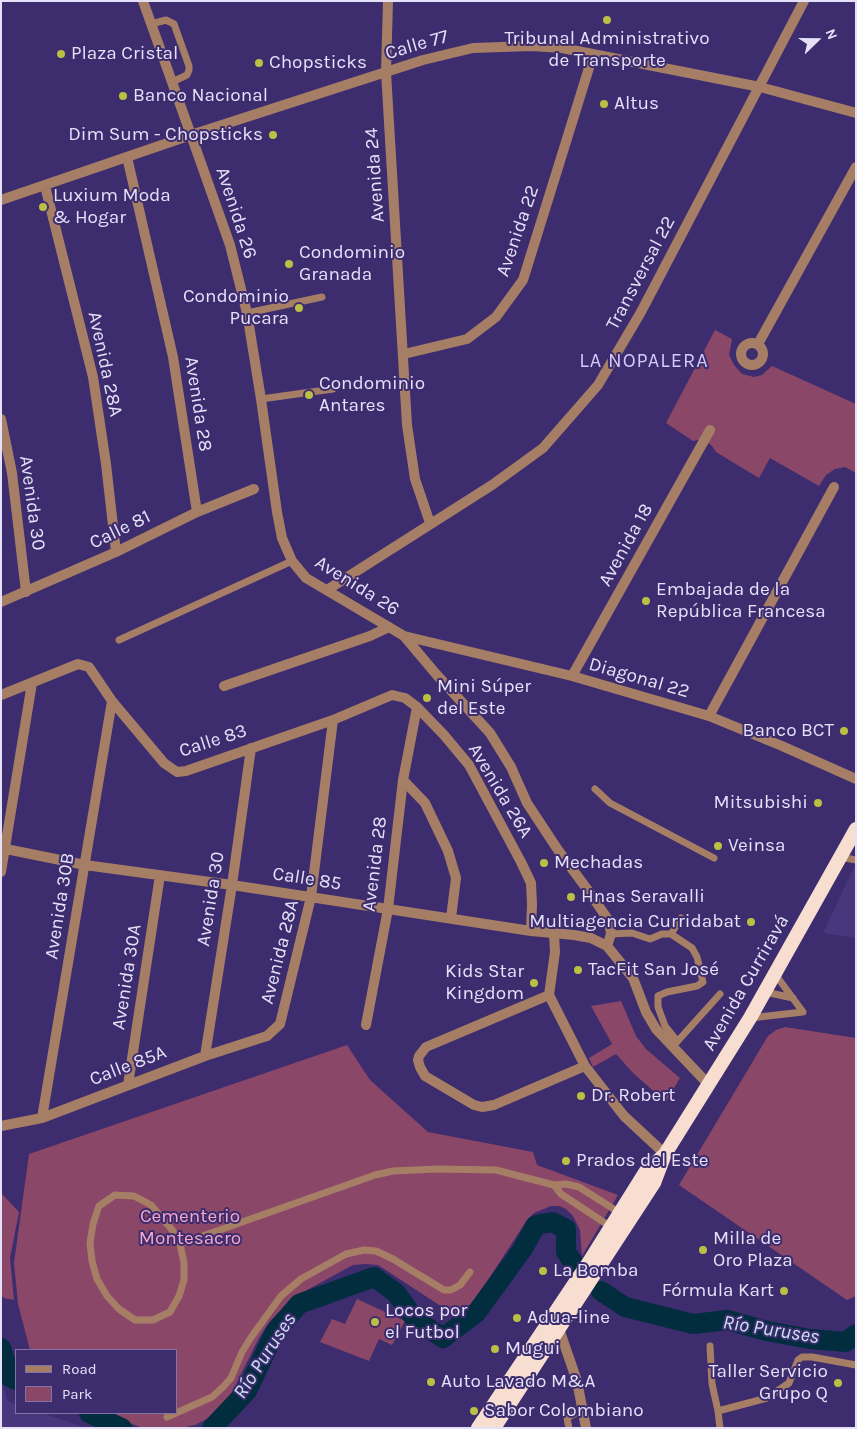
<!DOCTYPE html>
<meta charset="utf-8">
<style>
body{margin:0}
#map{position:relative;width:857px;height:1429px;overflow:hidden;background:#3d2c6e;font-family:Karla,sans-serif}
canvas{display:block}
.frame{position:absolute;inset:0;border:2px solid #e4e1f9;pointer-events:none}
.legend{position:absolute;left:15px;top:1349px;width:162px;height:65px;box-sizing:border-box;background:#3d2c6e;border:1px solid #8074a6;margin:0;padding:6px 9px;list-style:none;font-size:15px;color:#e4e1f9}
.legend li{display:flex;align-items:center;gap:10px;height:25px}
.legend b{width:25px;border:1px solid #8074a6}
.north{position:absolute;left:792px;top:15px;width:50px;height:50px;-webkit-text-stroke:4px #3d2c6e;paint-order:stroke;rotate:68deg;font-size:14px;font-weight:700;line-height:20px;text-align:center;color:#e4e1f9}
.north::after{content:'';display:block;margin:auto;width:18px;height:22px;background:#e4e1f9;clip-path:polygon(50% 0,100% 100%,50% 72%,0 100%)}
</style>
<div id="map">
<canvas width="857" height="1429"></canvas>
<div class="frame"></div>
<ul class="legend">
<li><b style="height:6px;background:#a67e66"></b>Road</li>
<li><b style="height:14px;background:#8b4767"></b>Park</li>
</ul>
<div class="north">N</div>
</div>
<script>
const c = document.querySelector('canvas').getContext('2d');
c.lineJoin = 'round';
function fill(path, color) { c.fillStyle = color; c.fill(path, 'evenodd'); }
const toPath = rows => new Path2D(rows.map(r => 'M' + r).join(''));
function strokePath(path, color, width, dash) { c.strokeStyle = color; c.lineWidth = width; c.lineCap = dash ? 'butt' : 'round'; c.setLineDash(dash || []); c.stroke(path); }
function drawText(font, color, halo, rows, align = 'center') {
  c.font = font + ' Karla,sans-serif'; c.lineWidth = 4; c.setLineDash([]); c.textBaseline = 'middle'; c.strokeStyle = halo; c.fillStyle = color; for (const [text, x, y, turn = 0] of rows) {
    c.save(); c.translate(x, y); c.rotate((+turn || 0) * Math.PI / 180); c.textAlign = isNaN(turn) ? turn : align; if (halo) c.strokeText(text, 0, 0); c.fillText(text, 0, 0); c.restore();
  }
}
fill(toPath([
 [855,865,856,938,823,933],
 [1,1382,8,1401,16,1404,16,1413,42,1413,87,1428,1,1428]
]), '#49377e');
fill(toPath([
 [715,330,732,339,729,355,734,365,742,374,754,377,762,375,772,366,856,404,856,473,845,467,835,469,826,475,819,486,770,458,759,478,716,452,712,446,703,439,693,441,666,423],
 [621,1001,636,1036,646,1049,680,1078,666,1102,633,1073,616,1054,593,1067,589,1058,612,1044,591,1006],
 [785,1027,856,1038,856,1296,847,1300,679,1185,768,1036,776,1030],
 [347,1045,370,1080,428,1132,533,1152,537,1165,618,1195,582,1256,580,1230,573,1216,566,1209,559,1206,551,1206,534,1213,527,1220,462,1320,378,1265,365,1264,353,1265,307,1290,281,1310,270,1321,260,1336,228,1400,213,1416,195,1425,180,1428,143,1428,103,1413,176,1413,176,1350,30,1350,18,1304,14,1263,29,1154],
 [1,1193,19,1212,10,1258,14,1300,4,1298,1,1294],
 [357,1299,405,1321,392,1345,379,1339,369,1361,320,1342,332,1319,345,1324]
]), '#8b4767');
strokePath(toPath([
 [601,1291,625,1307,693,1324,727,1320,767,1331,810,1339,846,1342,856,1334],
 [1,1348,10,1377,16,1380],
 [89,1413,122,1428],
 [212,1428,247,1391,275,1332,299,1304,374,1277,396,1293,415,1319,443,1338,477,1312,522,1250,536,1225,552,1222,566,1229,566,1252,573,1262]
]), '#022d3e', 20);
strokePath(toPath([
 [151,24,166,20,174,24,189,66,189,70,187,75,172,82],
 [247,313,322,297],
 [261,399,333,389],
 [119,640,292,561],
 [595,789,610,803,714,858],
 [840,857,856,860],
 [611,934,632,933,650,939,662,934,671,934],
 [765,992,793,998],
 [750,1018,803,1012,775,974],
 [677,1041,665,1026,658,1007,658,996,667,992,697,986,703,982,697,957,692,948,671,934,681,918],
 [676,1043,720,994],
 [554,1185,561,1194,611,1227],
 [115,1195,134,1196,151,1205,173,1231,180,1244,184,1263,184,1280,179,1296,170,1312,153,1320,135,1320,119,1309,107,1296,97,1279,92,1261,90,1243,93,1224,99,1206,115,1195],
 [180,1244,375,1175,393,1171,437,1169,496,1170,554,1185,566,1184,579,1187,620,1213],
 [710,1346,712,1384,718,1411],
 [167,1417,212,1397,223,1387,231,1378,242,1352,252,1336,281,1296,301,1279,346,1254,364,1250,376,1251,393,1259,444,1290,451,1290,460,1285,470,1272],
 [569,1428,567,1418,582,1410],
 [720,1428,718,1411,767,1398,789,1383,798,1360,802,1357,812,1357,856,1365]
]), '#a67e66', 7);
strokePath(toPath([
 [388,1,386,72,407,425,415,479,430,523],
 [191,135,230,245,247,313,261,399,277,512,282,538,292,561,306,578,404,636,436,674,490,733,511,767,527,803,558,850,587,889,609,921,611,934,607,946],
 [127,157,173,357,197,512],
 [45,186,93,377,106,464,116,552],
 '741 354a11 11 0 1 1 22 0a11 11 0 1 1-22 0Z',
 [758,344,856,167],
 [404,354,467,339,496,317,523,280,593,55],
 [1,419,12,473,26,592],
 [327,590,492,485,543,448,598,385,641,312,804,1],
 [1,602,116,552,197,512,254,489],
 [404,636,572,676,709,716,782,746,856,779],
 [572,676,710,430],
 [224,686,370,636,389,627],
 [1,695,78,664,89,667,112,701,164,763,177,772,186,771,333,720,392,695,405,698,417,707,444,735,469,765,521,862,531,883,532,904,531,931],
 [709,716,834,487],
 [403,780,425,803,448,851,456,878,451,918],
 [1,848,85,865,232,885,531,931,574,935,591,938,607,946,633,978,646,1012,656,1029,709,1085],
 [1,872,32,683],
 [554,934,555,952,549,995,585,1066,624,1116,665,1154],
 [549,995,426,1047,419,1056,418,1060,420,1067,425,1076,474,1105,482,1107,494,1105,585,1066],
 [366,1025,388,909,403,780,417,707],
 [205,1056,232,885,251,748],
 [128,1085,160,875],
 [42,1118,112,701],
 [1,1126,42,1118,205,1056,267,1036,280,1024,311,897,333,720],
 [559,1329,577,1381,586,1428]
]), '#a67e66', 10);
strokePath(toPath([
 [143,1,191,135],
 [1,200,191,135,423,60,473,48,532,46,562,48,760,87,856,113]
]), '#a67e66', 10);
strokePath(toPath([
 [478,1428,589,1262,646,1171,663,1156],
 [494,1428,654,1183,665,1154,750,1018,856,829]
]), '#f7ded0', 14);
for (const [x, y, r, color] of [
 [607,20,5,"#bbc045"],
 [61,54,5,"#bbc045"],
 [259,63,5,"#bbc045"],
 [123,96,5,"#bbc045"],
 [604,104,5,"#bbc045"],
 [273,135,5,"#bbc045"],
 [43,207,5,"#bbc045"],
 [289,264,5,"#bbc045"],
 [299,308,5,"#bbc045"],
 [309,395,5,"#bbc045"],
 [646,601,5,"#bbc045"],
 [427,698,5,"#bbc045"],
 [844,731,5,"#bbc045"],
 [818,803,5,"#bbc045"],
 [718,846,5,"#bbc045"],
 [544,863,5,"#bbc045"],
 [571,897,5,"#bbc045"],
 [751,922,5,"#bbc045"],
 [578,970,5,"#bbc045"],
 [534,983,5,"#bbc045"],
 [581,1096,5,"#bbc045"],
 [566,1161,5,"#bbc045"],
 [703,1250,5,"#bbc045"],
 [543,1271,5,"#bbc045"],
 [784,1291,5,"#bbc045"],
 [517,1318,5,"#bbc045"],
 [375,1322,5,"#bbc045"],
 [495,1349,5,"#bbc045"],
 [431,1382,5,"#bbc045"],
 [838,1383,5,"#bbc045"],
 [474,1411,5,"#bbc045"]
]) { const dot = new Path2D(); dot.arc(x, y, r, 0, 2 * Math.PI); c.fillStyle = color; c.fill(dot); strokePath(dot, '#3d2c6e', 2); }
drawText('19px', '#e4e1f9', '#3d2c6e', [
 ["Tribunal Administrativo",607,39,"center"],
 ["de Transporte",607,61,"center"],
 ["Plaza Cristal",71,54],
 ["Chopsticks",269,63],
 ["Banco Nacional",133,96],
 ["Altus",614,104],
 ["Dim Sum - Chopsticks",263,135,"right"],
 ["Luxium Moda",53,196],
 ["& Hogar",53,218],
 ["Condominio",299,253],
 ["Granada",299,275],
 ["Condominio",289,297,"right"],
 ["Pucara",289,319,"right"],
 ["Condominio",319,384],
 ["Antares",319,406],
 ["Embajada de la",656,590],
 ["República Francesa",656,612],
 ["Mini Súper",437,687],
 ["del Este",437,709],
 ["Banco BCT",834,731,"right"],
 ["Mitsubishi",808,803,"right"],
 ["Veinsa",728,846],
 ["Mechadas",554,863],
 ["Hnas Seravalli",581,897],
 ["Multiagencia Curridabat",741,922,"right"],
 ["TacFit San José",588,970],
 ["Kids Star",524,972,"right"],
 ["Kingdom",524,994,"right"],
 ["Dr. Robert",591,1096],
 ["Prados del Este",576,1161],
 ["Milla de",713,1239],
 ["Oro Plaza",713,1261],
 ["La Bomba",553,1271],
 ["Fórmula Kart",774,1291,"right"],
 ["Locos por",385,1311],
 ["el Futbol",385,1333],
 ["Adua-line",527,1318],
 ["Mugui",505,1349],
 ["Taller Servicio",828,1372,"right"],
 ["Grupo Q",828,1394,"right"],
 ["Auto Lavado M&A",441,1382],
 ["Sabor Colombiano",484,1411]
], 'left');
drawText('19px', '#e4e1f9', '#3d2c6e', [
 ["Calle 77",417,45,-16],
 ["Avenida 24",375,175,-94],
 ["Avenida 26",236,213,72],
 ["Avenida 22",518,231,-71],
 ["Transversal 22",641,273,-62],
 ["Avenida 28A",105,364,78],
 ["Avenida 28",198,404,81],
 ["Avenida 30",32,503,82],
 ["Calle 81",120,530,-26],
 ["Avenida 18",626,545,-61],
 ["Avenida 26",357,586,32],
 ["Diagonal 22",639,678,16],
 ["Calle 83",213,741,-18],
 ["Avenida 26A",500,791,59],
 ["Avenida 28",375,864,-83],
 ["Calle 85",307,879,9],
 ["Avenida 30",211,899,-81],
 ["Avenida 30B",60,906,-81],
 ["Avenida 28A",280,952,-76],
 ["Avenida 30A",127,977,-81],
 ["Avenida Curriravá",746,983,-60],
 ["Calle 85A",128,1066,-21]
]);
drawText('19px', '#f5a8ca', '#3d2c6e', [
 ["Cementerio",190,1217],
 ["Montesacro",190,1239]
]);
c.letterSpacing = '1px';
drawText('20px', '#d2cbfa', '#3d2c6e', [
 ["LA NOPALERA",644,361]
]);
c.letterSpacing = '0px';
drawText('italic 20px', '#cae4f1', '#3d2c6e', [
 ["Río Puruses",771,1330,9],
 ["Río Puruses",265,1356,-57]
]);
</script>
